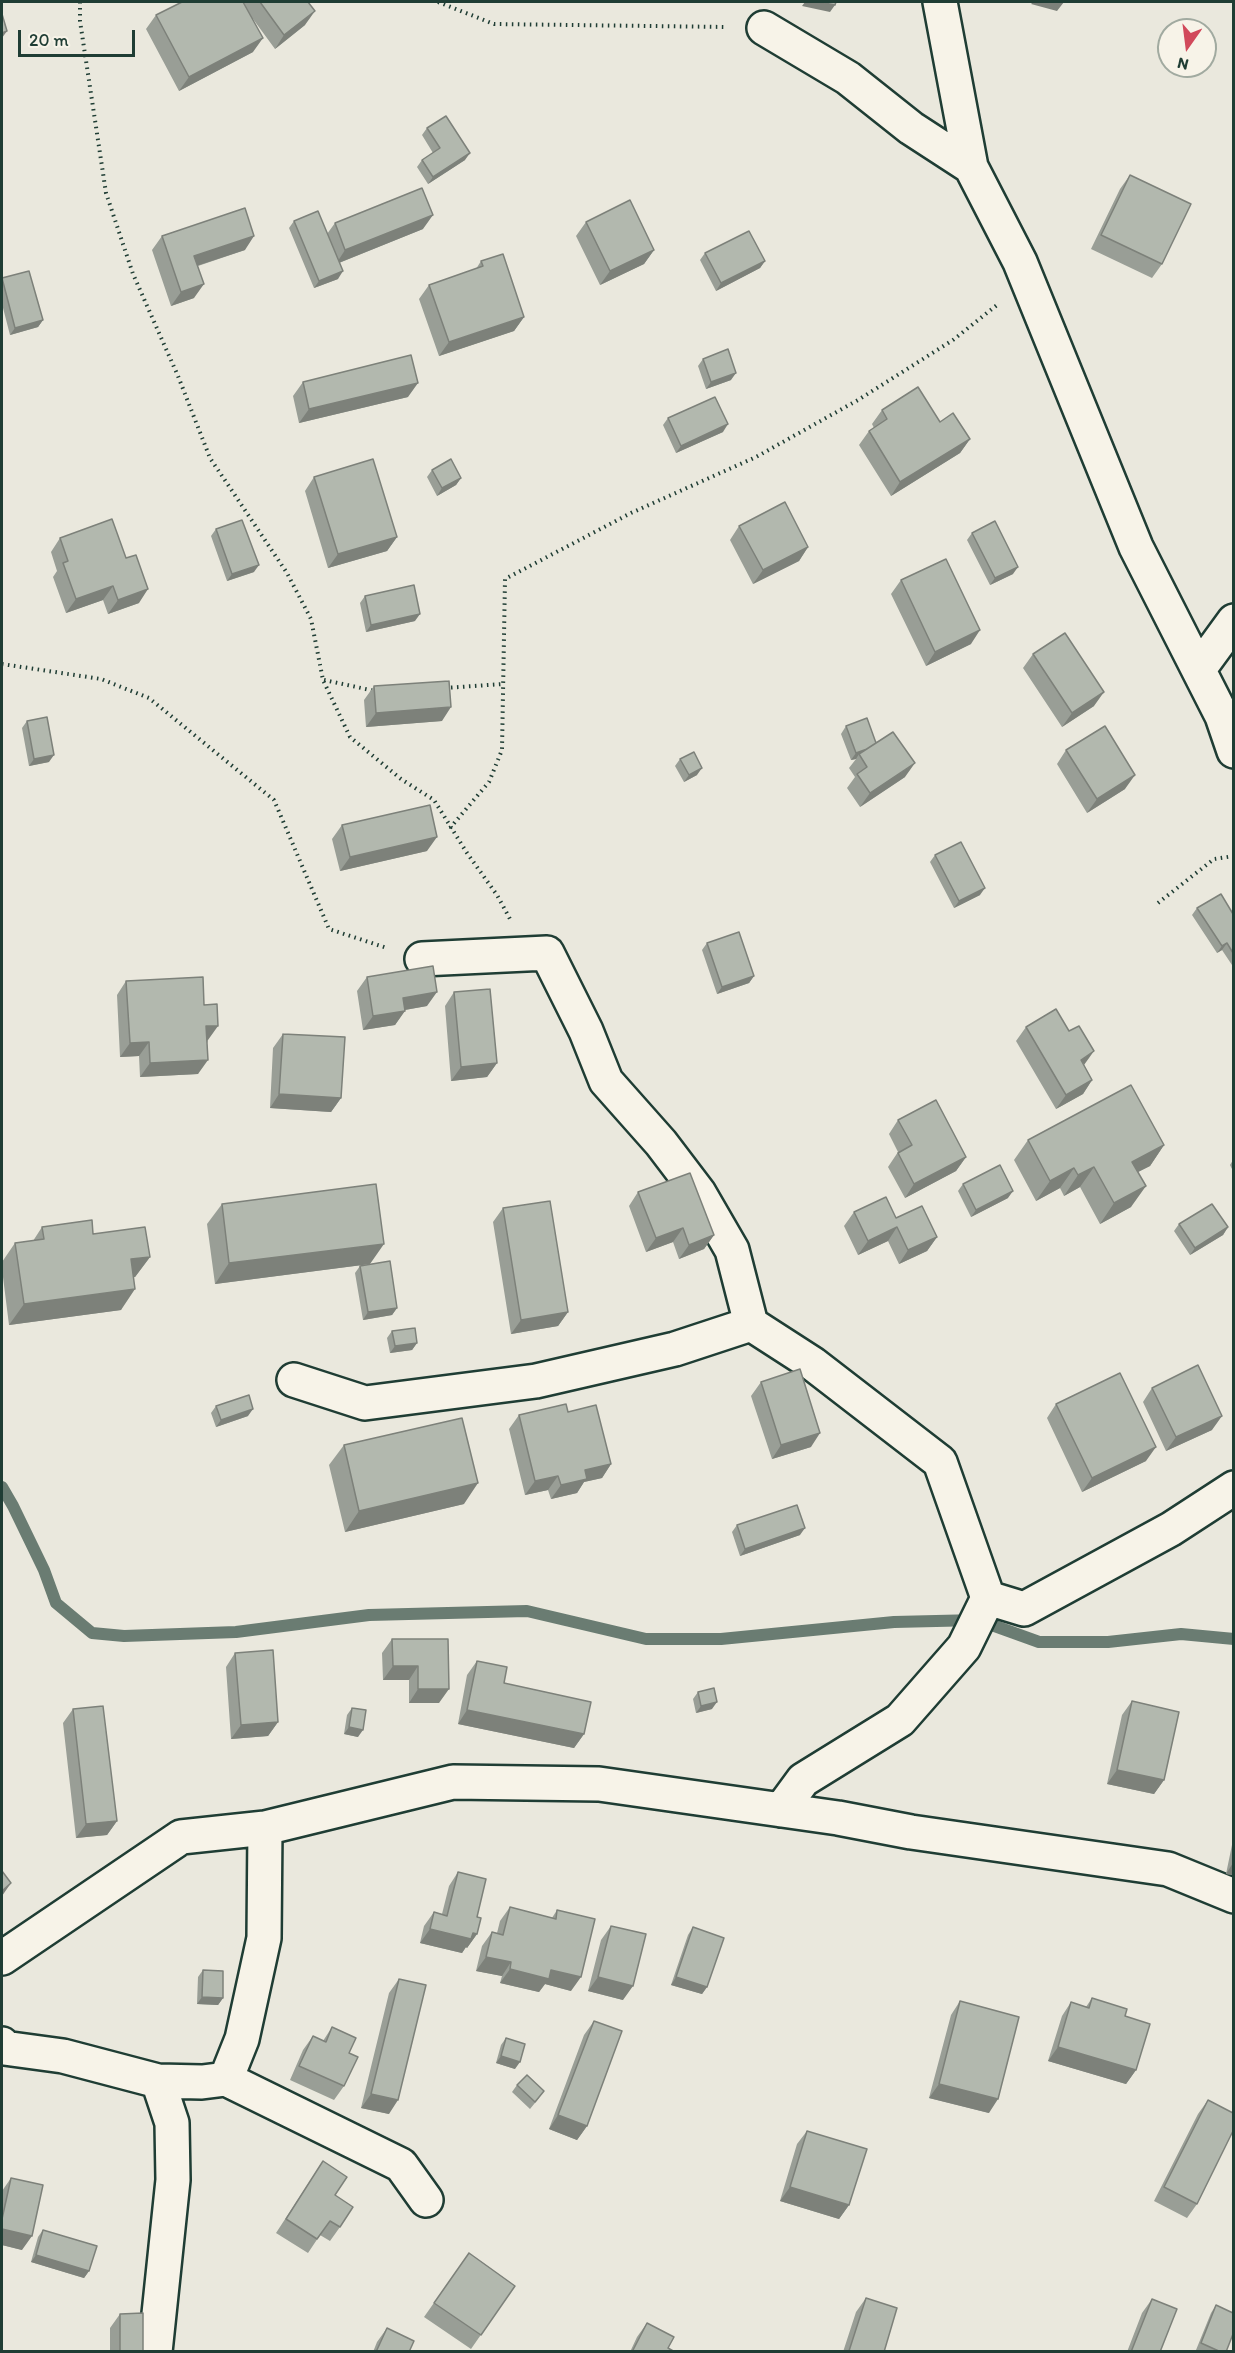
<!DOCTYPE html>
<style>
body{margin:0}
#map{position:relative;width:1235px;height:2353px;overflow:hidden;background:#eae8dd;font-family:Itim,sans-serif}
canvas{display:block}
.frame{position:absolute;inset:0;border:3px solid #1f3d34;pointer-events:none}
.north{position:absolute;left:1157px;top:18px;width:60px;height:60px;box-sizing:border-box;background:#f7f3e8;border:2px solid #a1aaa0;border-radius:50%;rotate:194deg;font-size:16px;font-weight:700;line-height:24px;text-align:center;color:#1f3d34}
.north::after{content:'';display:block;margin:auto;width:21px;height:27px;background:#d1495b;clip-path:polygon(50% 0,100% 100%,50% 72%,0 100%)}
.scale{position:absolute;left:18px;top:30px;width:117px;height:27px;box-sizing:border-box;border:3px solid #1f3d34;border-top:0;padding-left:8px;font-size:18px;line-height:21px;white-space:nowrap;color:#1f3d34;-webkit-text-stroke:4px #f7f3e8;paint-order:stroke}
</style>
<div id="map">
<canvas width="1235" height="2353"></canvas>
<div class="frame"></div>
<div class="north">N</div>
<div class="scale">20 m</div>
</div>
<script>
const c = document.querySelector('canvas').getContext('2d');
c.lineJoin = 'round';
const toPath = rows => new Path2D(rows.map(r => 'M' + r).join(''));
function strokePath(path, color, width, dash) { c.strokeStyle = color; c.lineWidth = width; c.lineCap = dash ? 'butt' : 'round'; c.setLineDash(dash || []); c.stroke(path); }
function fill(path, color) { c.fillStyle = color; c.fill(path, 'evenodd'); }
strokePath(toPath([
 [2,1487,13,1506,44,1570,56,1603,92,1633,124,1636,236,1632,369,1615,527,1611,646,1639,721,1639,894,1622,978,1620,1039,1642,1108,1642,1181,1634,1234,1639]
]), '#6a7c72', 12);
const minor = toPath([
 [940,2,971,167,1020,262,1136,547,1222,716,1234,751],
 [764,28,848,78,911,128,971,167],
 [1199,669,1234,621],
 [422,959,547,953,586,1031,606,1081,661,1143,699,1193,732,1250,751,1324,813,1364,940,1462,988,1598,964,1647,900,1720,803,1780,781,1810],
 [294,1380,365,1403,536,1381,675,1349,751,1324],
 [988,1598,1024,1609,1171,1529,1234,1488],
 [2,1958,181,1837,265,1828,453,1782,599,1784,838,1818,911,1832,1168,1869,1234,1896],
 [2,2044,4,2048,63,2056,158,2081,172,2123,173,2180,155,2352],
 [226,2079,242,2039,264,1938,265,1828],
 [158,2081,202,2082,226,2079,401,2165,426,2200]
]);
strokePath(minor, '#1f3d34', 38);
strokePath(toPath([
 [80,2,80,21,106,193,133,274,178,376,210,458,287,573,311,619,323,680,350,737,401,779,434,800,467,853,497,895,510,919],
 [438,2,494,24,727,27],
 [2,664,101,679,149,698,274,800,329,929,387,948],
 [324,680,375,691],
 [445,688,503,684],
 [450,828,489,782,502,750,505,579,631,513,756,457,858,400,953,340,997,305],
 [1158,903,1214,859,1234,856]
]), '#1f3d34', 4, [1.5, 4.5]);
strokePath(minor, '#f7f3e8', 33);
fill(toPath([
 [182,2,308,2,305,25,275,49,253,19,253,52,179,91,146,29,156,15],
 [427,128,465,160,428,184,417,167,422,160,433,153,422,135],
 [1130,175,1162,264,1152,278,1091,249,1120,189],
 [294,221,327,234,335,223,423,229,339,263,338,279,314,288,289,228],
 [586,222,654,250,644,264,600,285,576,236],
 [162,236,245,250,198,266,194,298,171,306,152,250],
 [705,253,765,261,760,268,716,291,700,260],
 [481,261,524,317,514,331,439,356,419,299,429,285,476,269],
 [2,278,43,320,38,327,10,335,2,304],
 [703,359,731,380,706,389,698,366],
 [303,382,408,397,299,423,293,396],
 [882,410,940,422,970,439,960,453,891,496,859,445,869,431,874,428,872,424],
 [668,418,723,432,676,453,663,425],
 [432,470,461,478,456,485,437,496,427,477],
 [314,477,397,537,387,551,328,568,305,491],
 [739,526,808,547,799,561,753,584,730,540],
 [216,529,254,572,227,581,211,536],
 [972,533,1013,574,990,585,967,540],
 [60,538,139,603,108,614,103,600,66,613,53,577,57,571,51,552],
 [901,580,971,644,926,666,891,594],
 [365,596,415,621,366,632,360,603],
 [1033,654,1094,706,1062,727,1023,668],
 [374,686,442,721,366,727,364,700],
 [27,721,49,762,29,766,22,728],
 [846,726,876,743,905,777,860,807,847,788,855,777,849,768,856,759,851,760,841,734],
 [1066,750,1125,789,1087,813,1057,764],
 [680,759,697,775,684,782,675,766],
 [342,825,427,851,340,871,332,839],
 [935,855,980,895,954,908,930,862],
 [1197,908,1233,914,1233,964,1232,965,1222,950,1217,953,1192,915],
 [707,943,754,976,749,983,717,994,702,950],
 [367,977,427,1006,405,1010,395,1025,363,1030,357,991],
 [126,981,204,1005,208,1040,198,1074,140,1077,139,1056,120,1057,117,995],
 [454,992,497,1063,487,1077,451,1081,445,1006],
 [1026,1027,1084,1065,1092,1080,1083,1094,1056,1109,1016,1041],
 [283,1034,341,1098,331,1112,270,1108,273,1048],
 [898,1120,966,1157,956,1171,905,1198,888,1167,898,1152,889,1134],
 [1028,1140,1164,1145,1150,1166,1138,1172,1131,1207,1100,1224,1080,1187,1064,1196,1060,1188,1036,1201,1014,1160],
 [1233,1160,1233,1171,1230,1165],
 [963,1184,1008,1198,971,1217,958,1191],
 [638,1192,714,1235,704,1249,679,1259,673,1242,646,1252,629,1206],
 [222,1204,370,1264,215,1284,207,1224],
 [503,1208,568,1312,558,1326,511,1334,493,1222],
 [854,1212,896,1218,937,1237,927,1251,899,1264,888,1241,858,1255,844,1226],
 [1179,1224,1228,1227,1223,1235,1190,1255,1174,1231],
 [42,1227,93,1234,150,1257,135,1277,133,1277,121,1310,9,1325,2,1269,2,1262,15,1243,33,1241],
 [360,1266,397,1308,392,1315,363,1320,355,1273],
 [392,1331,417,1343,412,1350,390,1353,387,1338],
 [761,1382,811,1447,772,1459,751,1396],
 [1152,1388,1212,1430,1166,1451,1143,1402],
 [1056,1404,1146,1461,1082,1492,1047,1418],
 [216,1406,248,1416,216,1427,211,1413],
 [568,1412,611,1464,602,1478,584,1482,577,1493,551,1499,548,1490,525,1495,509,1429,519,1415],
 [344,1445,464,1504,345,1532,329,1465],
 [737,1525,800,1535,740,1556,732,1532],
 [392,1639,448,1639,439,1703,409,1703,409,1680,383,1680,382,1653],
 [235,1653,278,1722,268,1736,231,1739,226,1667],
 [477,1661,504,1683,584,1734,574,1748,458,1724,467,1675],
 [698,1692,712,1709,696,1713,693,1699],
 [1132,1701,1164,1780,1154,1794,1107,1784,1122,1715],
 [352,1708,358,1737,344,1734,347,1715],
 [73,1709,117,1821,107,1835,76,1838,63,1723],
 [1233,1840,1233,1875,1226,1874],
 [458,1872,477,1917,477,1934,467,1948,466,1947,462,1953,420,1943,424,1926,434,1912,442,1914,449,1886],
 [510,1907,552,1918,557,1910,571,1991,545,1984,539,1992,500,1983,502,1976,476,1971,482,1946,492,1932,497,1933,500,1921],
 [611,1926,623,2000,588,1991,601,1940],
 [693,1927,707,1987,702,1994,671,1985,688,1935],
 [203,1970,223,1998,218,2005,197,2004,198,1977],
 [399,1979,389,2114,361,2108,389,1993],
 [1092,1998,1125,2016,1136,2070,1126,2084,1048,2061,1062,2016,1071,2002,1086,2007],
 [960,2001,989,2113,929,2098,951,2015],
 [594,2021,587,2126,577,2140,549,2129,584,2035],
 [332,2027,349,2053,344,2086,334,2100,290,2080,303,2050,313,2036,323,2041],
 [506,2038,515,2069,496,2063,501,2045],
 [517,2085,539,2098,530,2109,512,2092],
 [1208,2100,1197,2204,1187,2218,1154,2201,1198,2114],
 [807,2131,849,2205,839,2219,780,2201,797,2144],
 [323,2161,335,2195,340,2227,330,2241,320,2235,308,2253,276,2233],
 [11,2178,22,2250,2,2245,2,2191],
 [43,2230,89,2271,84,2278,31,2262,38,2237],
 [469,2253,515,2286,471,2349,424,2317],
 [866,2298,884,2352,843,2352,856,2312],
 [1152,2299,1160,2352,1127,2352,1142,2313],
 [1216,2305,1226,2352,1200,2352,1196,2350,1211,2313],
 [120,2314,143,2352,110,2352,110,2328],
 [647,2323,668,2348,675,2352,630,2352,637,2337],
 [387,2328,409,2352,373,2352,377,2342]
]), '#999e96');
fill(toPath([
 [805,2,819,2,835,5,830,12,802,6],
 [1033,2,1064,2,1057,11,1031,4],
 [315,11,305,25,275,49,284,35],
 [7,31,2,38,2,33],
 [263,38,253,52,179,91,189,77],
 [470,153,465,160,428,184,433,177],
 [433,215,423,229,336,264,345,250],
 [254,236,245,250,184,270,194,256],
 [654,250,644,264,600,285,610,271],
 [765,261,760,268,716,291,721,283],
 [343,271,338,279,314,288,319,281],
 [204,284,194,298,171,306,181,292],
 [524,317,514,331,439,356,449,342],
 [43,320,38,327,10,335,15,328],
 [736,373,731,380,706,389,711,382],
 [418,383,408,397,299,423,309,409],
 [728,424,723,432,676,453,681,446],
 [970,439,960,453,891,496,900,482],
 [461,478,456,485,437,496,442,488],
 [397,537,387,551,328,568,338,554],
 [808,547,799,561,753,584,763,570],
 [259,565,254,572,227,581,232,574],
 [1018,567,1013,574,990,585,995,578],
 [113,586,103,600,66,613,76,599],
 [148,589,139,603,108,614,118,600],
 [420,614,415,621,366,632,371,625],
 [980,630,971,644,926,666,935,652],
 [1104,692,1094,706,1062,727,1072,713],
 [451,707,442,721,366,727,376,713],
 [877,745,859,754,856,759,851,760,856,753],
 [54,755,49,762,29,766,34,759],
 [915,763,905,777,860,807,870,793],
 [702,768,697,775,684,782,689,775],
 [1135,775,1125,789,1087,813,1097,799],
 [437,837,427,851,340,871,350,857],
 [985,888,980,895,954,908,959,901],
 [1227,943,1222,950,1217,953,1222,946],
 [754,976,749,983,717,994,722,987],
 [437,992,427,1006,393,1012,403,998],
 [405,1011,395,1025,363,1030,373,1016],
 [206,1026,218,1026,208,1040,197,1040],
 [149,1042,139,1056,120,1057,130,1043],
 [1094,1051,1084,1065,1081,1060],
 [208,1060,198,1074,140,1077,150,1063],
 [497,1063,487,1077,451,1081,461,1067],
 [1092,1080,1083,1094,1056,1109,1066,1095],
 [279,1094,341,1098,331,1112,270,1108],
 [1164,1145,1150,1166,1118,1182,1132,1162],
 [966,1157,956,1171,905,1198,914,1184],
 [1094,1167,1080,1187,1064,1196,1078,1175],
 [1074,1168,1060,1188,1036,1201,1050,1181],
 [1146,1186,1131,1207,1100,1224,1114,1203],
 [1013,1191,1008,1198,971,1217,976,1210],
 [897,1227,888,1241,858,1255,868,1241],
 [1228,1227,1223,1235,1190,1255,1195,1248],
 [683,1228,673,1242,646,1252,656,1238],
 [714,1235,704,1249,679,1259,689,1245],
 [937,1237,927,1251,899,1264,908,1250],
 [384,1244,370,1264,215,1284,229,1263],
 [150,1257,135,1277,117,1280,131,1259],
 [135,1289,121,1310,9,1325,24,1304],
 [397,1308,392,1315,363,1320,368,1312],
 [568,1312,558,1326,511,1334,521,1320],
 [417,1343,412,1350,390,1353,395,1346],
 [253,1409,248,1416,216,1427,221,1420],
 [1222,1416,1212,1430,1166,1451,1176,1437],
 [820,1433,811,1447,772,1459,781,1445],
 [1156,1447,1146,1461,1082,1492,1092,1478],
 [611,1464,602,1478,584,1482,577,1493,551,1499,561,1485,585,1470],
 [558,1476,548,1490,525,1495,535,1481],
 [478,1483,464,1504,345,1532,359,1511],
 [805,1528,800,1535,740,1556,745,1549],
 [393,1666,418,1666,409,1680,383,1680],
 [418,1689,449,1689,439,1703,409,1703],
 [717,1702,712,1709,696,1713,701,1706],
 [467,1710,584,1734,574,1748,458,1724],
 [278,1722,268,1736,231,1739,241,1725],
 [349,1727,363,1730,358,1737,344,1734],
 [1117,1770,1164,1780,1154,1794,1107,1784],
 [117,1821,107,1835,76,1838,86,1824],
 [1233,1863,1233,1875,1226,1874],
 [11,1883,2,1896,2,1891],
 [430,1929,473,1933,477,1934,467,1948,466,1947,462,1953,420,1943],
 [486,1957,511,1962,502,1976,476,1971],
 [510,1969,551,1970,581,1977,571,1991,545,1984,539,1992,500,1983],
 [598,1977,633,1986,623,2000,588,1991],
 [676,1977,707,1987,702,1994,671,1985],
 [202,1997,223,1998,218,2005,197,2004],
 [1058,2047,1136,2070,1126,2084,1048,2061],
 [501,2056,520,2062,515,2069,496,2063],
 [939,2084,998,2099,989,2113,929,2098],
 [371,2094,398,2100,389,2114,361,2108],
 [558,2115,587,2126,577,2140,549,2129],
 [790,2187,849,2205,839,2219,780,2201],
 [2,2229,32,2236,22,2250,2,2245],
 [36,2255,89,2271,84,2278,31,2262]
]), '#7d817a');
const building = toPath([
 [182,2,243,2,263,38,189,77,156,15,182,2],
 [260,2,308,2,315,11,284,35,260,2],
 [819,2,836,2,835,5,819,2],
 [2,14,7,31,2,33,2,14],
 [446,116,470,153,433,177,422,160,440,148,427,128,446,116],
 [1130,175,1191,204,1162,264,1101,235,1130,175],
 [422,188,433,215,345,250,335,223,422,188],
 [630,200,654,250,610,271,586,222,630,200],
 [245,208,254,236,194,256,204,284,181,292,162,236,245,208],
 [318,211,343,271,319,281,294,221,318,211],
 [749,231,765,261,721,283,705,253,749,231],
 [503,254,524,317,449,342,429,285,483,266,481,261,503,254],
 [29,271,43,320,15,328,2,278,29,271],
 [728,349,736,373,711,382,703,359,728,349],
 [411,355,418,383,309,409,303,382,411,355],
 [918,387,940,422,953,413,970,439,900,482,869,431,887,419,882,410,918,387],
 [715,397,728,424,681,446,668,418,715,397],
 [373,459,397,537,338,554,314,477,373,459],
 [451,459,461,478,442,488,432,470,451,459],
 [785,502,808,547,763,570,739,526,785,502],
 [112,519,126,558,136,555,148,589,118,600,113,586,76,599,63,563,68,561,60,538,112,519],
 [242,520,259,565,232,574,216,529,242,520],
 [995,521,1018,567,995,578,972,533,995,521],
 [946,559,980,630,935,652,901,580,946,559],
 [414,585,420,614,371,625,365,596,414,585],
 [1065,633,1104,692,1072,713,1033,654,1065,633],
 [449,681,451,707,376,713,374,686,449,681],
 [47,717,54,755,34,759,27,721,47,717],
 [867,718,876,743,867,749,856,753,846,726,867,718],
 [1105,726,1135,775,1097,799,1066,750,1105,726],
 [893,732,915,763,870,793,857,774,867,767,859,754,893,732],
 [694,752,702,768,689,775,680,759,694,752],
 [430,805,437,837,350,857,342,825,430,805],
 [961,842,985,888,959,901,935,855,961,842],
 [1221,894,1233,914,1233,953,1227,943,1222,946,1197,908,1221,894],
 [739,932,754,976,722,987,707,943,739,932],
 [433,966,437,992,403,998,405,1011,373,1016,367,977,433,966],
 [203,977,204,1005,217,1004,218,1026,206,1026,208,1060,150,1063,149,1042,130,1043,126,981,203,977],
 [490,989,497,1063,461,1067,454,992,490,989],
 [1056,1009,1069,1031,1079,1026,1094,1051,1081,1060,1092,1080,1066,1095,1026,1027,1056,1009],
 [283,1034,345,1037,341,1098,279,1094,283,1034],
 [1131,1085,1164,1145,1132,1162,1146,1186,1114,1203,1094,1167,1078,1175,1074,1168,1050,1181,1028,1140,1131,1085],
 [936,1100,966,1157,914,1184,898,1153,912,1145,898,1120,936,1100],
 [1000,1165,1013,1191,976,1210,963,1184,1000,1165],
 [690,1173,714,1235,689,1245,683,1228,656,1238,638,1192,690,1173],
 [376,1184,384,1244,229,1263,222,1204,376,1184],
 [886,1197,896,1218,922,1206,937,1237,908,1250,897,1227,868,1241,854,1212,886,1197],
 [550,1201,568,1312,521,1320,503,1208,550,1201],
 [1212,1204,1228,1227,1195,1248,1179,1224,1212,1204],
 [92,1220,93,1234,145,1227,150,1257,131,1259,135,1289,24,1304,15,1243,44,1239,42,1227,92,1220],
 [390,1261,397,1308,368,1312,360,1266,390,1261],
 [415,1328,417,1343,395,1346,392,1331,415,1328],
 [1198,1365,1222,1416,1176,1437,1152,1388,1198,1365],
 [800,1369,820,1433,781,1445,761,1382,800,1369],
 [1120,1373,1156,1447,1092,1478,1056,1404,1120,1373],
 [249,1395,253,1409,221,1420,216,1406,249,1395],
 [566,1404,568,1412,596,1405,611,1464,585,1470,587,1479,561,1485,558,1476,535,1481,519,1415,566,1404],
 [462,1418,478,1483,359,1511,344,1445,462,1418],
 [797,1505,805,1528,745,1549,737,1525,797,1505],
 [392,1639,448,1639,449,1689,418,1689,418,1666,393,1666,392,1639],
 [273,1650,278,1722,241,1725,235,1653,273,1650],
 [477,1661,507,1667,504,1683,591,1702,584,1734,467,1710,477,1661],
 [714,1688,717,1702,701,1706,698,1692,714,1688],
 [1132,1701,1179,1712,1164,1780,1117,1770,1132,1701],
 [103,1706,117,1821,86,1824,73,1709,103,1706],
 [352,1708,366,1710,363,1730,349,1727,352,1708],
 [2,1871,11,1883,2,1891,2,1871],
 [458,1872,486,1879,477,1917,481,1918,477,1934,473,1933,471,1939,430,1929,434,1912,447,1916,458,1872],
 [510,1907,556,1919,557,1910,595,1919,581,1977,551,1970,549,1979,510,1969,511,1962,486,1957,492,1932,503,1935,510,1907],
 [611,1926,646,1934,633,1986,598,1977,611,1926],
 [693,1927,724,1938,707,1987,676,1977,693,1927],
 [203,1970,223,1971,223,1998,202,1997,203,1970],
 [399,1979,426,1985,398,2100,371,2094,399,1979],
 [1092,1998,1127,2009,1125,2016,1150,2024,1136,2070,1058,2047,1071,2002,1089,2008,1092,1998],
 [960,2001,1019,2017,998,2099,939,2084,960,2001],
 [594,2021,622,2031,587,2126,558,2115,594,2021],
 [332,2027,356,2038,349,2053,358,2057,344,2086,299,2066,313,2036,326,2042,332,2027],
 [506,2038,525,2044,520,2062,501,2056,506,2038],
 [527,2075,544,2091,535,2102,517,2085,527,2075],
 [1208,2100,1233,2113,1233,2131,1197,2204,1164,2187,1208,2100],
 [807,2131,867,2149,849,2205,790,2187,807,2131],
 [323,2161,347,2177,335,2195,353,2207,340,2227,330,2221,317,2239,286,2219,323,2161],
 [11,2178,43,2185,32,2236,2,2229,2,2219,11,2178],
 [43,2230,97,2246,89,2271,36,2255,43,2230],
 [469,2253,515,2286,481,2335,434,2303,469,2253],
 [866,2298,897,2308,884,2352,849,2351,866,2298],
 [1152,2299,1177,2309,1160,2352,1131,2352,1152,2299],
 [1216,2305,1233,2313,1233,2334,1226,2352,1221,2352,1201,2343,1216,2305],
 [143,2313,143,2352,120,2352,120,2314,143,2313],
 [647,2323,674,2337,668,2348,675,2352,632,2352,647,2323],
 [387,2328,414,2341,409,2352,376,2352,387,2328]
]);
fill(building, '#b2b8ae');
strokePath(building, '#7d817a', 1.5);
</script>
